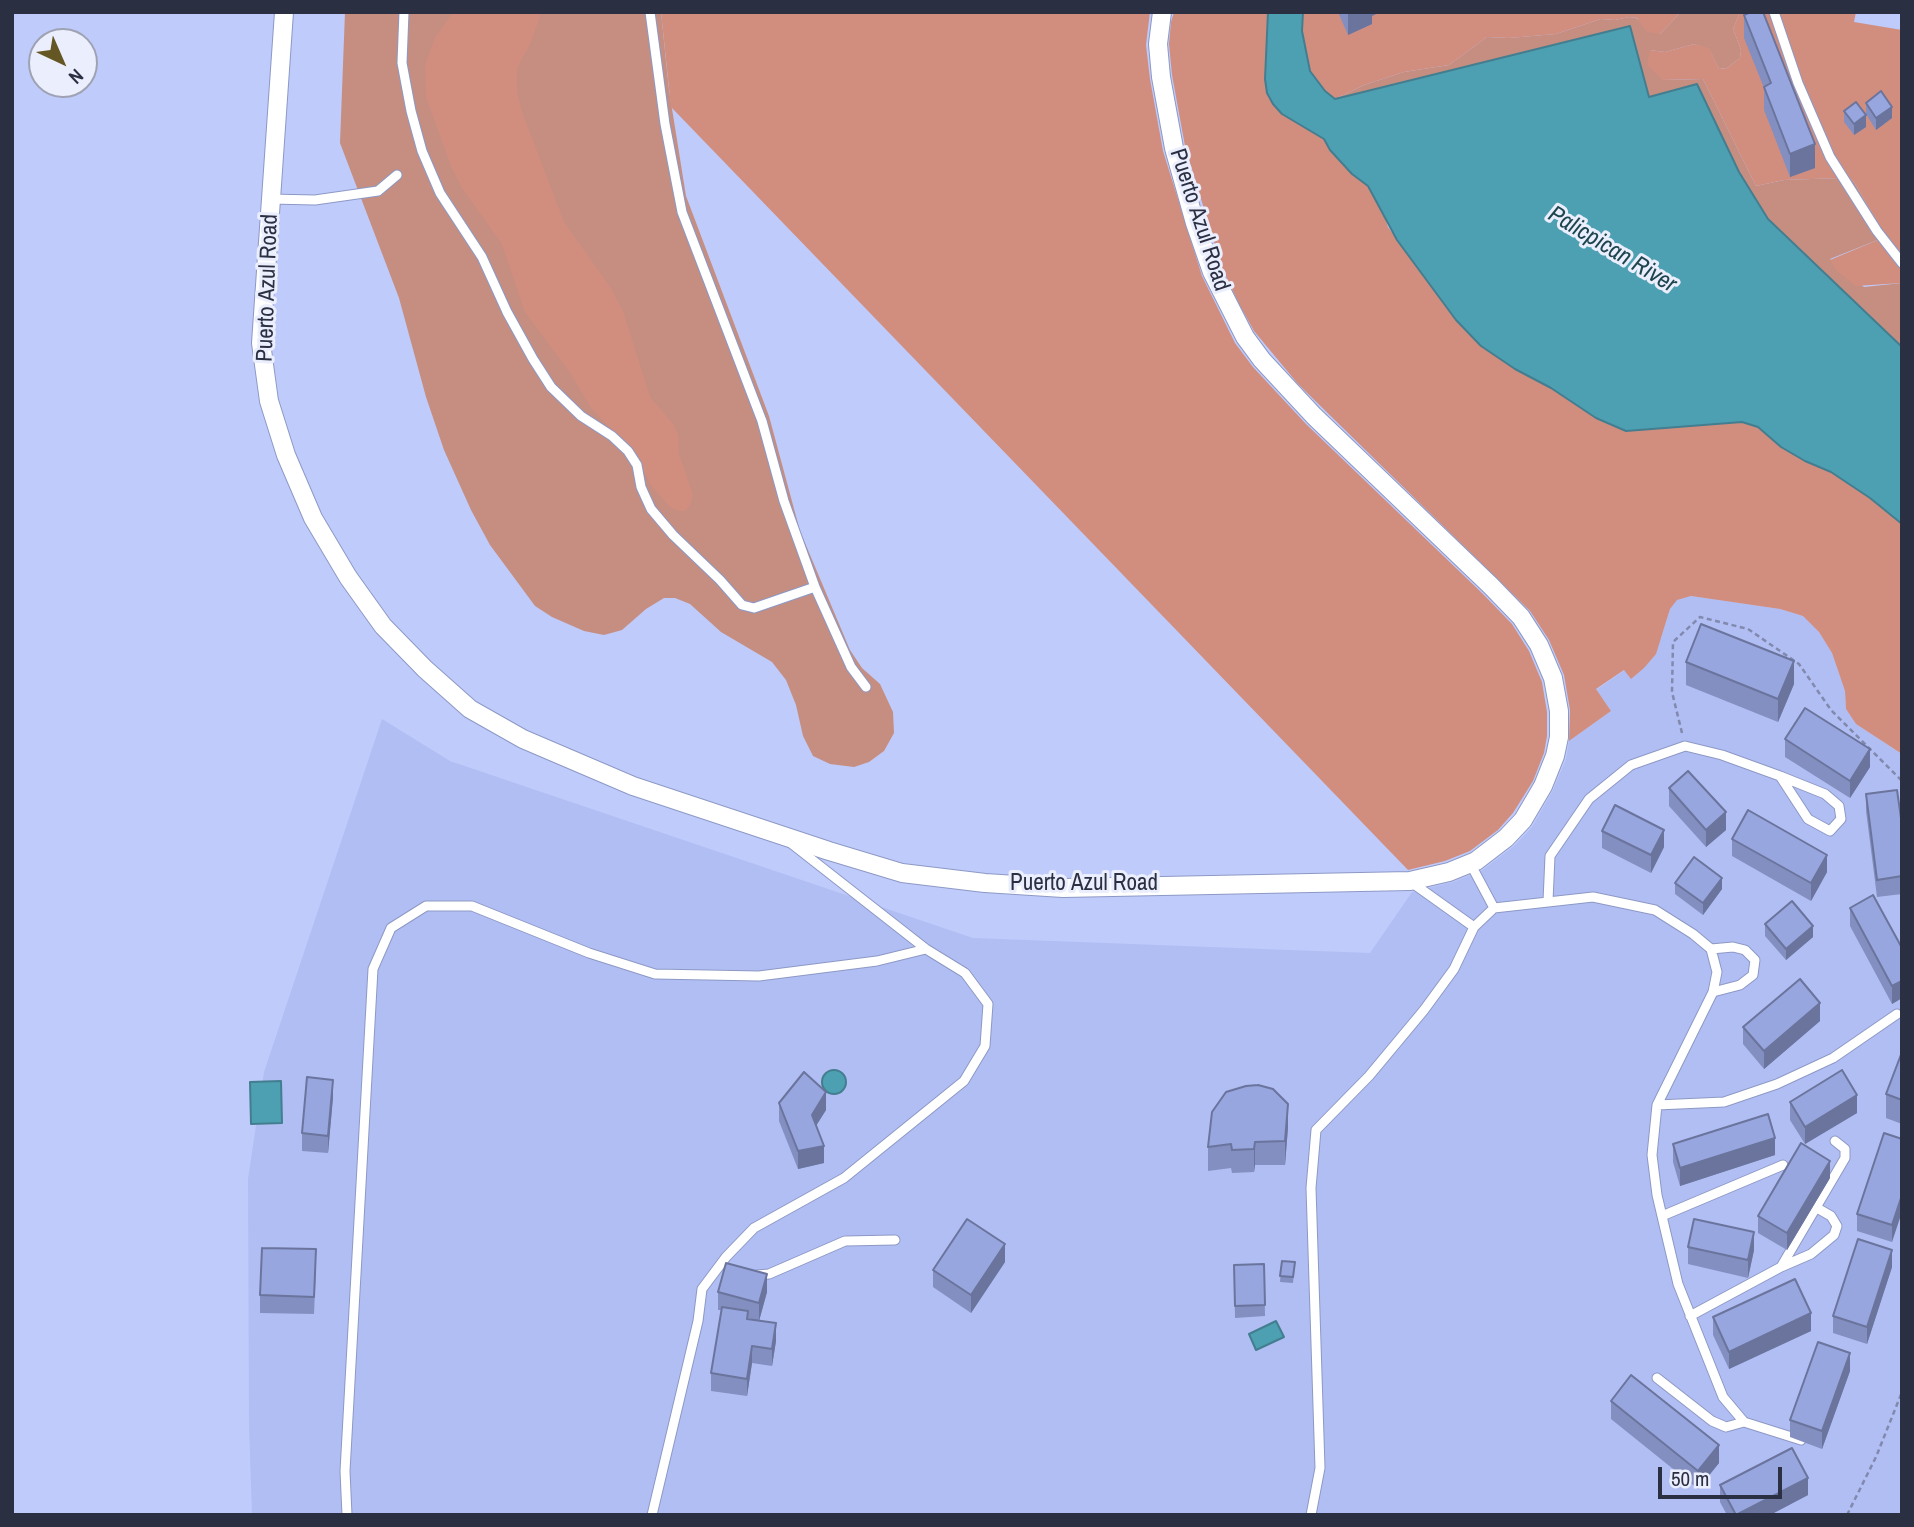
<!DOCTYPE html>
<style>
body{margin:0}
#map{position:relative;width:1914px;height:1527px;overflow:hidden;background:#bfcbfb;font-family:"Archivo Narrow",sans-serif}
canvas{display:block}
.frame{position:absolute;inset:0;border:14px solid #2b2f42;pointer-events:none}
.north{position:absolute;left:28px;top:28px;width:70px;height:70px;box-sizing:border-box;background:#eaeefd;border:2px solid #9ea2b2;border-radius:50%;rotate:136deg;font-size:19px;font-weight:700;line-height:28px;text-align:center;color:#2b2f42}
.north::after{content:'';display:block;margin:auto;width:24px;height:32px;background:#655724;clip-path:polygon(50% 0,100% 100%,50% 72%,0 100%)}
.scale{position:absolute;left:1658px;top:1467px;width:124px;height:32px;box-sizing:border-box;border:4px solid #2b2f42;border-top:0;padding-left:9px;font-size:21px;line-height:24px;white-space:nowrap;color:#2b2f42;-webkit-text-stroke:5px #eaeefd;paint-order:stroke}
</style>
<div id="map">
<canvas width="1914" height="1527"></canvas>
<div class="frame"></div>
<div class="north">N</div>
<div class="scale">50 m</div>
</div>
<script>
const c = document.querySelector('canvas').getContext('2d');
c.lineJoin = 'round';
function fill(path, color) { c.fillStyle = color; c.fill(path, 'evenodd'); }
const toPath = rows => new Path2D(rows.map(r => 'M' + r).join(''));
function strokePath(path, color, width, dash) { c.strokeStyle = color; c.lineWidth = width; c.lineCap = dash ? 'butt' : 'round'; c.setLineDash(dash || []); c.stroke(path); }
function drawText(font, color, halo, rows, align = 'center') {
  c.font = font + ' "Archivo Narrow",sans-serif'; c.lineWidth = 6; c.setLineDash([]); c.textBaseline = 'middle'; c.strokeStyle = halo; c.fillStyle = color; for (const [text, x, y, turn = 0] of rows) {
    c.save(); c.translate(x, y); c.rotate((+turn || 0) * Math.PI / 180); c.textAlign = isNaN(turn) ? turn : align; if (halo) c.strokeText(text, 0, 0); c.fillText(text, 0, 0); c.restore();
  }
}
fill(toPath([
 [1691,596,1780,609,1803,616,1819,632,1832,653,1845,691,1846,709,1856,724,1902,754,1902,1515,252,1515,249,1426,248,1179,264,1072,382,719,450,761,973,938,1370,953,1412,892,1453,882,1481,871,1514,846,1532,827,1553,790,1566,759,1569,741,1611,711,1596,690,1625,670,1661,638,1670,609,1676,600]
]), '#b1bef3');
fill(toPath([
 [345,12,661,12,669,90,686,196,769,416,800,531,850,650,862,668,880,684,893,712,894,733,884,751,869,762,854,767,830,764,813,756,803,736,796,705,786,680,772,662,721,632,690,604,675,598,664,598,646,609,622,630,604,635,584,631,552,617,535,606,490,545,471,510,444,450,426,397,399,298,340,143],
 [1681,12,1740,12,1733,29,1741,50,1740,58,1727,68,1719,69,1709,49,1694,44,1665,52,1650,50,1663,80,1703,79,1756,186,1784,180,1840,178,1848,177,1854,182,1884,234,1880,239,1830,259,1864,287,1902,283,1902,347,1768,219,1739,172,1649,97,1630,27,1335,99,1364,85,1404,72,1449,65,1487,37,1509,38,1556,34,1601,19,1615,20,1629,17,1636,18,1660,34]
]), '#c58e81');
fill(toPath([
 [453,12,539,12,540,17,530,44,517,68,517,92,522,112,564,222,610,287,623,311,650,397,674,425,678,435,679,454,693,495,690,505,685,511,678,511,670,507,650,484,637,456,591,408,571,374,525,312,502,244,462,188,451,166,426,97,425,65,435,38],
 [661,12,1150,12,1146,45,1150,79,1163,151,1202,276,1235,343,1253,367,1306,424,1483,594,1512,624,1529,651,1542,682,1547,712,1547,736,1544,753,1533,781,1513,813,1498,830,1470,851,1445,861,1408,870,671,107],
 [1174,12,1268,12,1265,79,1316,134,1324,139,1330,150,1352,174,1368,186,1383,211,1388,227,1456,320,1515,369,1551,388,1742,422,1758,427,1781,447,1805,461,1831,472,1870,498,1902,524,1902,754,1856,724,1846,709,1845,691,1832,653,1819,632,1803,616,1780,609,1691,596,1677,600,1670,609,1656,654,1644,668,1631,679,1624,670,1596,689,1611,711,1569,741,1570,710,1564,675,1549,640,1530,611,1298,384,1254,331,1239,304,1222,268,1185,146,1172,75,1169,44,1171,22],
 [1303,12,1681,12,1660,34,1647,32,1637,18,1629,17,1615,20,1601,19,1556,34,1509,38,1487,37,1449,65,1404,72,1364,85,1335,99,1325,91,1310,71,1302,31],
 [1740,12,1856,12,1854,22,1902,30,1902,283,1856,286,1837,271,1830,260,1880,239,1884,234,1854,182,1848,177,1840,178,1784,180,1756,186,1703,79,1663,80,1647,65,1650,50,1665,52,1694,44,1709,48,1719,69,1727,68,1740,58,1741,50,1733,29]
]), '#d18e7f');
const water = toPath([
 [1268,12,1303,12,1302,31,1310,71,1325,91,1335,99,1630,26,1649,97,1697,84,1739,172,1768,219,1902,347,1902,524,1870,498,1831,472,1805,461,1781,447,1758,427,1742,422,1626,431,1596,418,1551,388,1515,369,1481,346,1456,320,1397,240,1368,186,1352,174,1330,150,1324,139,1282,114,1273,104,1267,93,1265,79,1268,12],
 '822 1082a12 12 0 1 1 24 0a12 12 0 1 1-24 0Z',
 [281,1081,282,1123,251,1124,250,1082,281,1081],
 [1276,1321,1284,1337,1256,1350,1249,1334,1276,1321]
]);
fill(water, '#4da0b2');
strokePath(water, '#437e90', 2);
const lane = toPath([
 [404,12,402,63,411,111,422,151,440,193,482,257,507,312,533,359,551,387,581,416,612,436,628,451,637,465,641,487,651,509,673,535,720,580,742,605,754,608,815,587],
 [650,12,665,124,682,212,762,421,784,501,815,587,851,667,866,687],
 [1774,12,1798,83,1830,157,1877,231,1902,263],
 [270,199,315,200,378,191,397,175],
 [792,844,926,949],
 [1470,863,1494,908],
 [1411,882,1474,927],
 [1548,901,1550,856,1589,799,1631,765,1685,746,1722,755,1780,776,1808,819,1830,831,1841,819,1839,806,1825,794,1780,776],
 [1711,949,1733,947,1745,950,1755,960,1753,975,1740,985,1713,992],
 [1657,1105,1724,1102,1777,1084,1833,1058,1897,1014],
 [1662,1216,1783,1165],
 [1781,1267,1811,1254,1834,1235,1837,1226,1831,1216,1817,1208],
 [757,1275,769,1274,845,1241,895,1240],
 [1690,1316,1781,1267,1845,1158,1845,1149,1835,1141],
 [1657,1378,1712,1421,1726,1427,1744,1422],
 [347,1515,345,1471,373,969,391,928,426,906,472,906,589,953,655,974,759,976,877,961,926,949,965,973,988,1004,985,1046,964,1081,844,1178,754,1228,726,1257,702,1289,698,1321,652,1515],
 [1311,1515,1320,1468,1311,1188,1316,1130,1369,1076,1424,1010,1454,969,1474,927,1494,908,1593,897,1655,910,1693,934,1711,949,1717,972,1713,992,1657,1105,1652,1155,1657,1195,1678,1284,1723,1397,1744,1422,1801,1440]
]);
const street = toPath([
 [284,12,261,343,269,401,286,455,313,518,348,577,383,626,425,669,470,709,523,739,633,786,829,851,902,873,985,883,1063,888,1410,881,1449,872,1476,861,1506,838,1523,820,1543,786,1555,756,1559,737,1559,711,1553,678,1539,645,1521,617,1491,586,1314,416,1262,360,1245,337,1212,272,1195,223,1174,148,1161,77,1158,44,1162,12]
]);
strokePath(lane, '#8d99c5', 11);
strokePath(street, '#8d99c5', 20);
strokePath(toPath([
 [1682,733,1672,692,1673,642,1700,617,1748,629,1799,664,1831,710,1902,781],
 [1847,1515,1876,1457,1902,1392]
]), '#8189ad', 2.5, [5, 3.5]);
strokePath(lane, '#fff', 9);
strokePath(street, '#fff', 18);
fill(toPath([
 [1338,12,1380,12,1372,16,1372,24,1348,35],
 [1744,15,1815,168,1790,177,1764,110,1764,88,1744,38],
 [1866,103,1892,118,1876,130,1866,114],
 [1844,111,1866,127,1854,135,1844,122],
 [1686,662,1794,684,1778,722,1686,685],
 [1785,739,1870,767,1850,798,1785,757],
 [1669,788,1726,830,1706,847,1669,806],
 [1866,794,1902,825,1902,894,1877,897,1866,811],
 [1602,831,1664,847,1651,873,1602,848],
 [1732,839,1827,872,1811,901,1732,856],
 [1675,883,1722,889,1703,915,1675,894],
 [1850,908,1902,948,1902,998,1892,1004,1850,926],
 [1765,924,1813,937,1786,960,1765,936],
 [1820,1021,1764,1069,1743,1044,1743,1027],
 [1902,1052,1902,1124,1886,1118,1886,1094],
 [333,1097,328,1153,302,1151,302,1133],
 [1790,1102,1857,1113,1805,1144,1790,1120],
 [779,1103,826,1110,816,1126,824,1163,798,1169,779,1121],
 [1288,1127,1285,1165,1255,1165,1254,1172,1232,1173,1231,1168,1208,1171,1208,1147],
 [1902,1139,1892,1242,1857,1231,1857,1214],
 [1673,1144,1775,1155,1680,1186,1673,1162],
 [1830,1178,1787,1250,1758,1233,1758,1216],
 [1688,1247,1754,1250,1748,1278,1688,1264],
 [1282,1261,1295,1262,1293,1283,1280,1282],
 [1005,1262,971,1313,933,1287,933,1270],
 [1264,1264,1265,1316,1235,1318,1234,1265],
 [316,1267,314,1314,260,1313,260,1295],
 [1892,1267,1867,1344,1833,1333,1833,1316],
 [718,1292,767,1292,759,1321,748,1318,748,1319,776,1341,772,1366,752,1363,747,1396,711,1391,711,1373,721,1310,718,1310],
 [1713,1317,1811,1331,1729,1369,1713,1335],
 [1850,1371,1822,1449,1790,1437,1790,1420],
 [1611,1401,1719,1463,1698,1489,1611,1419],
 [1720,1485,1808,1495,1770,1515,1727,1515,1720,1502]
]), '#838fc0');
fill(toPath([
 [1348,12,1380,12,1372,16,1372,24,1348,35],
 [1892,107,1892,118,1876,130,1876,118],
 [1866,115,1866,127,1854,135,1854,124],
 [1815,144,1815,168,1790,177,1790,154],
 [1794,661,1794,684,1778,722,1778,699],
 [1870,749,1870,767,1850,798,1850,781],
 [1726,812,1726,830,1706,847,1706,830],
 [1664,830,1664,847,1651,873,1651,855],
 [1827,855,1827,872,1811,901,1811,883],
 [1722,878,1722,889,1703,915,1703,903],
 [1813,926,1813,937,1786,960,1786,949],
 [1902,981,1902,998,1892,1004,1892,986],
 [1820,1003,1820,1021,1764,1069,1764,1051],
 [333,1080,333,1097,328,1153,328,1136],
 [826,1092,826,1110,812,1132,812,1115],
 [1857,1095,1857,1113,1805,1144,1805,1127],
 [1288,1104,1288,1127,1285,1165,1285,1141],
 [1775,1138,1775,1155,1680,1186,1680,1168],
 [1255,1142,1255,1165,1254,1172,1254,1149],
 [824,1146,824,1163,798,1169,798,1151],
 [1830,1161,1830,1178,1787,1250,1787,1233],
 [1902,1195,1902,1212,1892,1242,1892,1225],
 [1754,1232,1754,1250,1748,1278,1748,1260],
 [1005,1244,1005,1262,971,1313,971,1295],
 [1892,1250,1892,1267,1867,1344,1867,1327],
 [767,1274,767,1292,759,1321,759,1303],
 [1811,1313,1811,1331,1729,1369,1729,1352],
 [776,1323,776,1341,772,1366,772,1349],
 [752,1346,752,1363,747,1396,747,1379],
 [1850,1353,1850,1371,1822,1449,1822,1431],
 [1719,1445,1719,1463,1698,1489,1698,1471],
 [1808,1478,1808,1495,1770,1515,1736,1515]
]), '#6a749c');
const building = toPath([
 [1751,12,1763,12,1815,144,1790,154,1764,87,1771,83,1744,15,1751,12],
 [1881,91,1892,107,1876,118,1866,103,1881,91],
 [1856,102,1866,115,1854,124,1844,111,1856,102],
 [1701,624,1794,661,1778,699,1686,662,1701,624],
 [1805,708,1870,749,1850,781,1785,739,1805,708],
 [1688,771,1726,812,1706,830,1669,788,1688,771],
 [1897,790,1902,825,1902,876,1877,880,1866,794,1897,790],
 [1615,805,1664,830,1651,855,1602,831,1615,805],
 [1748,810,1827,855,1811,883,1732,839,1748,810],
 [1694,857,1722,878,1703,903,1675,883,1694,857],
 [1873,895,1902,948,1902,981,1892,986,1850,908,1873,895],
 [1792,901,1813,926,1786,949,1765,924,1792,901],
 [1800,979,1820,1003,1764,1051,1743,1027,1800,979],
 [1902,1052,1902,1100,1886,1094,1902,1052],
 [1842,1070,1857,1095,1805,1127,1790,1102,1842,1070],
 [804,1072,826,1092,812,1115,824,1146,798,1151,779,1103,804,1072],
 [307,1077,333,1080,328,1136,302,1133,307,1077],
 [1258,1085,1273,1089,1288,1104,1285,1141,1255,1142,1254,1149,1232,1150,1231,1144,1208,1147,1212,1112,1226,1092,1246,1086,1258,1085],
 [1768,1114,1775,1138,1680,1168,1673,1144,1768,1114],
 [1884,1133,1902,1139,1902,1195,1892,1225,1857,1214,1884,1133],
 [1801,1143,1830,1161,1787,1233,1758,1216,1801,1143],
 [967,1219,1005,1244,971,1295,933,1270,967,1219],
 [1694,1219,1754,1232,1748,1260,1688,1247,1694,1219],
 [1858,1239,1892,1250,1867,1327,1833,1316,1858,1239],
 [262,1248,316,1249,314,1297,260,1295,262,1248],
 [1282,1261,1295,1262,1293,1277,1280,1276,1282,1261],
 [726,1263,767,1274,759,1303,718,1292,726,1263],
 [1264,1264,1265,1305,1235,1306,1234,1265,1264,1264],
 [1795,1279,1811,1313,1729,1352,1713,1317,1795,1279],
 [722,1307,748,1311,747,1319,776,1323,772,1349,752,1346,747,1379,711,1373,722,1307],
 [1818,1342,1850,1353,1822,1431,1790,1420,1818,1342],
 [1631,1375,1719,1445,1698,1471,1611,1401,1631,1375],
 [1792,1448,1808,1478,1736,1515,1720,1485,1792,1448]
]);
fill(building, '#98a6df');
strokePath(building, '#6a749c', 2);
drawText('23px', '#2b2f42', '#eaeefd', [
 ["Puerto Azul Road",1199,220,72],
 ["Puerto Azul Road",268,288,-88],
 ["Puerto Azul Road",1084,884]
]);
drawText('italic 24px', '#1e454d', '#eaeefd', [
 ["Palicpican River",1612,250,31]
]);
</script>
